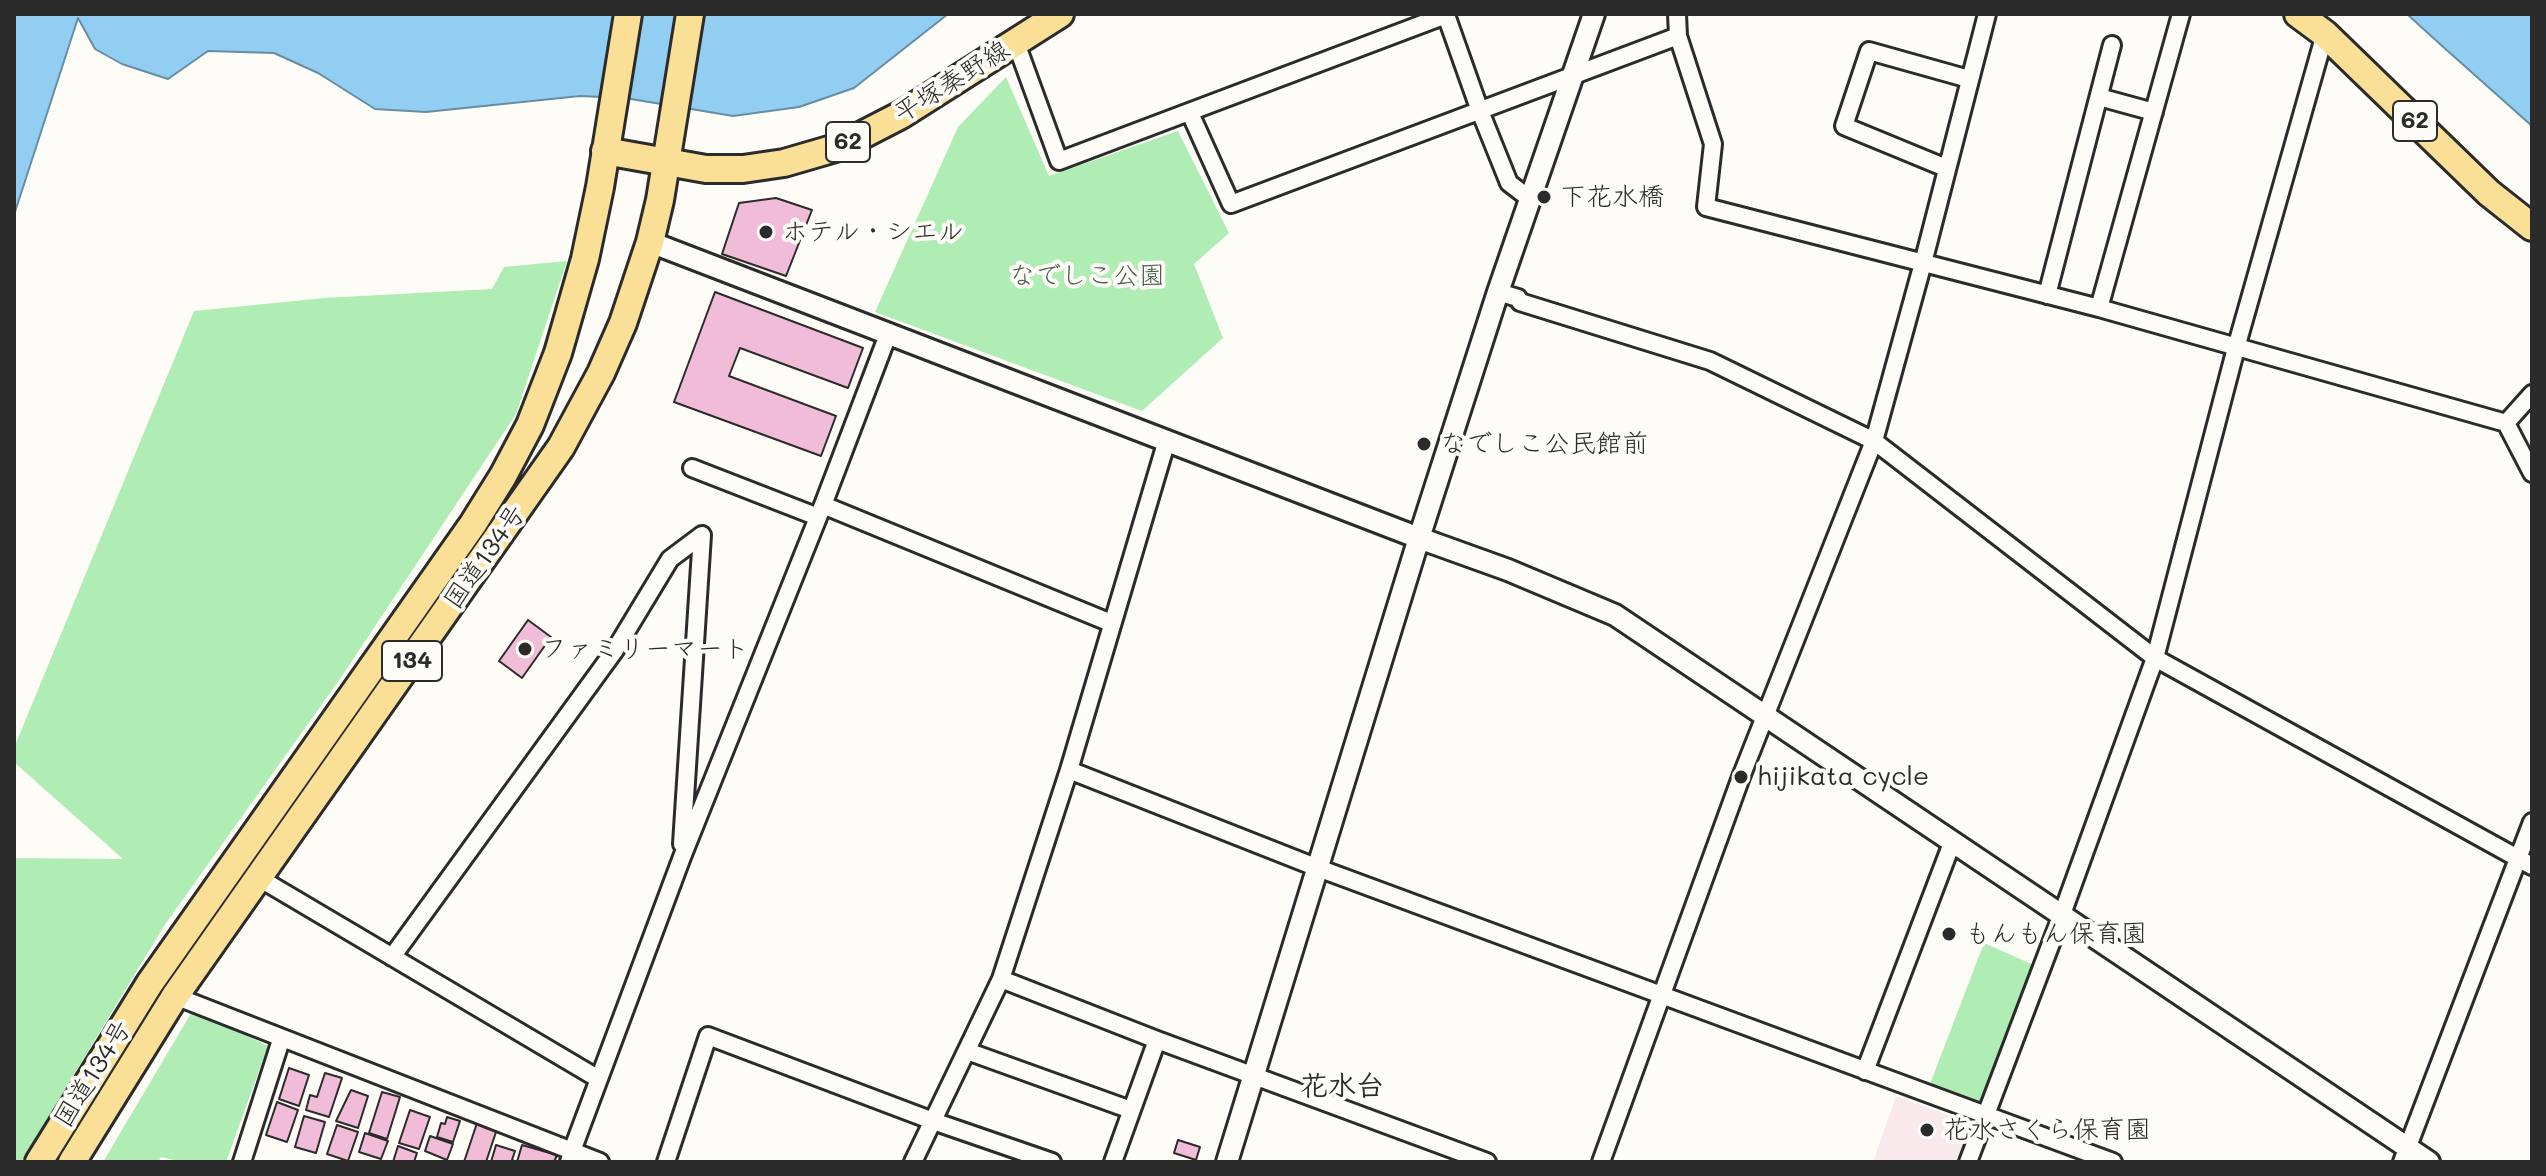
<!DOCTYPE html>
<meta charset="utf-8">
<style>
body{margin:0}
#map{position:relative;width:2546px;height:1176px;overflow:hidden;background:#fdfcf7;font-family:Mali,sans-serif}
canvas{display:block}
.frame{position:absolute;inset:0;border:16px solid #2b2b2b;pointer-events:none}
</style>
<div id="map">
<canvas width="2546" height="1176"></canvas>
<div class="frame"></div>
</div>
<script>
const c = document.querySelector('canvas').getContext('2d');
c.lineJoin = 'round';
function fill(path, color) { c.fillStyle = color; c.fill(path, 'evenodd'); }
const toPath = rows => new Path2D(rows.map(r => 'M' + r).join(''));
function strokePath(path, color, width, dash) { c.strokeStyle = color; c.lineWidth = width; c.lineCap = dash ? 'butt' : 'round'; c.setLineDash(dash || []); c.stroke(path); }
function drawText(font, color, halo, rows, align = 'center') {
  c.font = font + ' Mali,"Klee One",sans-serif'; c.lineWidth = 8; c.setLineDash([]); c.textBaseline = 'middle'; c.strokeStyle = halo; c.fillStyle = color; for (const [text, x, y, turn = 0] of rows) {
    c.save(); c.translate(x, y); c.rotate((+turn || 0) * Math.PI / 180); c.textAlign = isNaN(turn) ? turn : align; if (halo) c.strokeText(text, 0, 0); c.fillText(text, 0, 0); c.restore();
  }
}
fill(toPath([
 [1896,1096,1967,1122,1972,1137,1962,1162,1873,1162]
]), '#f9e9ed');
fill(toPath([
 [1006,77,1049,176,1178,131,1229,233,1194,264,1223,338,1142,411,875,312,958,127],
 [567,261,516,414,342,676,164,926,21,1162,14,1162,14,858,123,859,14,762,14,748,194,311,324,298,492,289,504,267],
 [1984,943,2036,966,1983,1103,1930,1084],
 [193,1010,268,1046,226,1162,182,1162,161,1157,158,1162,103,1162]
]), '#afedb4');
const water = toPath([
 [14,14,948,14,854,88,799,107,733,116,625,98,580,96,426,112,375,109,318,73,274,53,208,51,168,79,122,64,95,49,78,18,14,215,14,14],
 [2407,14,2532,14,2532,126,2441,45,2407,14]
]);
fill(water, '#91cef2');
strokePath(water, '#688da2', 2);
const building = toPath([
 [776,198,812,210,786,276,722,254,739,203,776,198],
 [715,292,863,348,848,388,740,348,729,376,836,416,821,456,674,402,715,292],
 [528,620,551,637,522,678,499,661,528,620],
 [289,1068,309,1075,299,1106,279,1099,289,1068],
 [325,1073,342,1078,329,1117,306,1110,310,1095,317,1097,325,1073],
 [351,1090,368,1096,358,1128,336,1121,351,1090],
 [382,1092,400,1097,387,1139,369,1133,382,1092],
 [277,1102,298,1110,287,1142,266,1135,277,1102],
 [410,1110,430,1117,419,1149,399,1143,410,1110],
 [304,1116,325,1122,316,1153,295,1147,304,1116],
 [447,1117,460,1121,453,1142,437,1137,441,1123,445,1124,447,1117],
 [477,1123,497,1129,486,1162,464,1162,477,1123],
 [337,1125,358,1132,348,1161,327,1154,337,1125],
 [365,1133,388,1141,381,1159,359,1152,365,1133],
 [430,1136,453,1144,447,1160,425,1151,430,1136],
 [1178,1140,1200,1147,1196,1160,1174,1153,1178,1140],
 [496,1145,515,1151,512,1160,516,1162,491,1162,496,1145],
 [522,1145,557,1155,554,1162,517,1162,522,1145],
 [398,1146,417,1153,414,1162,393,1162,398,1146]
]);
fill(building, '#f1bcd7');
strokePath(building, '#2b2b2b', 2);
const minor = toPath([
 [1677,14,1678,36,1713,144,1706,207,2099,308,2506,423],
 [1016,43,1059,161,1446,15,1480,111,1509,183,1530,199],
 [2099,97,2154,112],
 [1190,113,1231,204,1678,36],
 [1946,168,1844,126,1869,51,1969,79],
 [1498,292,1518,298,1520,302,1710,361,1874,441,2155,658,2532,866],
 [2047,295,2112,45],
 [2099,308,2181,14],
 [2532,394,2506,423,2532,473],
 [692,468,818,517],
 [823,505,1111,623],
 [1069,770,1318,868,2113,1162],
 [259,878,597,1078],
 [392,957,615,650,670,559,702,535,682,844],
 [1001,979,1157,1040,1487,1162],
 [175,996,572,1151,682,857,823,505,889,332],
 [967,1051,1131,1110],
 [1865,1071,1952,843],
 [242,1162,281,1040],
 [569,1162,572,1151,600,1162],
 [666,1162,708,1036,933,1121,1052,1162],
 [913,1162,1001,979,1069,770,1167,440],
 [1113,1162,1157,1040],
 [1601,1162,1741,777,1874,441,1923,263,1987,14],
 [1968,1162,2061,917,2155,658,2236,348,2325,34],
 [2402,1162,2532,822]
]);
const tertiary = toPath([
 [650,242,1419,538,1508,570,1615,615,2429,1162],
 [1227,1162,1419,538,1498,292,1594,14]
]);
const primary = toPath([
 [2298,14,2325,34,2489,193,2532,227],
 [605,151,706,169,743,169,784,163,839,147,901,115,1060,14]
]);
const trunk = toPath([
 [39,1162,150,983,473,524,503,476,530,425,558,353,585,259,600,187,628,14],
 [72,1162,175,996,561,447,601,373,623,323,650,242,660,200,690,14]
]);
strokePath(minor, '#2b2b2b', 22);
strokePath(tertiary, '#2b2b2b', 26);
strokePath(primary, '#2b2b2b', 32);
strokePath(trunk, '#2b2b2b', 32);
strokePath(minor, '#fdfcf7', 16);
strokePath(tertiary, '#fdfcf7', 20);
strokePath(primary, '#fadf96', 26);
strokePath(trunk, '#fadf96', 26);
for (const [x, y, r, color] of [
 [1544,197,8,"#2b2b2b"],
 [766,232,8,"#2b2b2b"],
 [1424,444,8,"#2b2b2b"],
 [525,649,8,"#2b2b2b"],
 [1741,777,8,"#2b2b2b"],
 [1949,934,8,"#2b2b2b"],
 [1927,1130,8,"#2b2b2b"]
]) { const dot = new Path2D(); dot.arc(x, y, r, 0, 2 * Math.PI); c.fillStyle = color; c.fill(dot); strokePath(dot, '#fdfcf7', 3); }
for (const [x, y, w] of [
 [2415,121,44],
 [848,142,44],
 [412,661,60]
]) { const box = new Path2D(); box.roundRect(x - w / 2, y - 20, w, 40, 6); c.fillStyle = '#fdfcf7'; c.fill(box); strokePath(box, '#2b2b2b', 2); }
drawText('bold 24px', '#2b2b2b', null, [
 ["62",2415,121],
 ["62",848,142],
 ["134",412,661]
]);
drawText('26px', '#2b2b2b', '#fdfcf7', [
 ["平塚秦野線",952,82,-32],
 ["国道134号",485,557,-55],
 ["国道134号",93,1074,-58]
]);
drawText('26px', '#2b2b2b', '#fdfcf7', [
 ["下花水橋",1560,197],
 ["ホテル・シエル",782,232],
 ["なでしこ公民館前",1440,444],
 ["ファミリーマート",541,649],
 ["hijikata cycle",1757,777],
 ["もんもん保育園",1965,934],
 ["花水さくら保育園",1943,1130]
], 'left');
drawText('26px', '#4c5c4d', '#fdfcf7', [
 ["なでしこ公園",1087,276]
]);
drawText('bold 28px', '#2b2b2b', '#fdfcf7', [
 ["花水台",1342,1086]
]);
</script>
